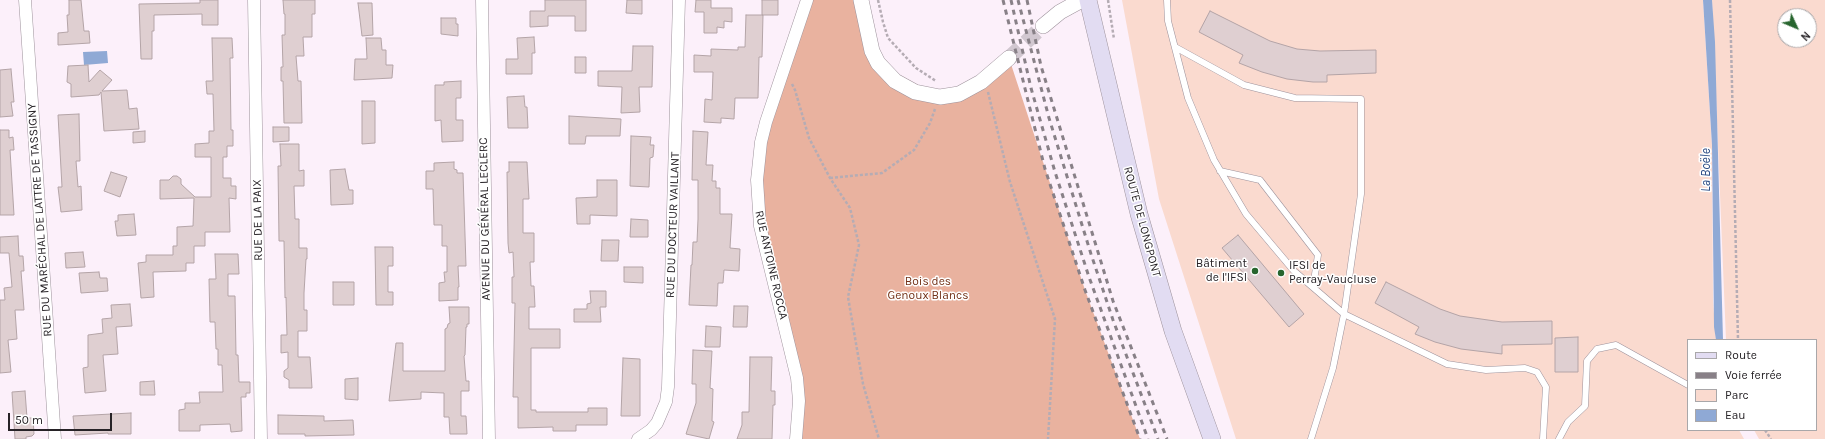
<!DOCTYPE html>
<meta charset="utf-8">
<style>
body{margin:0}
#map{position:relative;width:1825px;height:439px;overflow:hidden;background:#fcf0fa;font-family:Karla,sans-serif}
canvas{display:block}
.legend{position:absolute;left:1687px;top:339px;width:130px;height:92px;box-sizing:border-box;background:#fff;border:1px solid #a9a7a9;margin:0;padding:5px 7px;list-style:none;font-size:12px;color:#272327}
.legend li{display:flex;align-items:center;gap:8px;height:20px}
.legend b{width:20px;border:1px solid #a9a7a9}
.north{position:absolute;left:1777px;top:8px;width:40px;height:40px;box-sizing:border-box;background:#fff;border:1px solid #a9a7a9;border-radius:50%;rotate:134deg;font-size:11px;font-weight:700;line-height:16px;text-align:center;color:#272327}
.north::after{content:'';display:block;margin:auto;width:14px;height:18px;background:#27652e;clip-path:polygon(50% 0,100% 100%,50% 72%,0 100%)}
.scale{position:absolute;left:8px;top:413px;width:104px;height:18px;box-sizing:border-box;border:2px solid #272327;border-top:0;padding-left:5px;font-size:12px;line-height:14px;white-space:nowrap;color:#272327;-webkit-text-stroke:3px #fff;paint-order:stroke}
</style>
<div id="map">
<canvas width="1825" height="439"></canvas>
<ul class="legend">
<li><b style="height:5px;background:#e2dcf2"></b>Route</li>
<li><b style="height:5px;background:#888087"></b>Voie ferrée</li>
<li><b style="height:11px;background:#fadacf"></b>Parc</li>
<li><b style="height:11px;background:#8fa9d5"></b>Eau</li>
</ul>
<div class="north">N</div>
<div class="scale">50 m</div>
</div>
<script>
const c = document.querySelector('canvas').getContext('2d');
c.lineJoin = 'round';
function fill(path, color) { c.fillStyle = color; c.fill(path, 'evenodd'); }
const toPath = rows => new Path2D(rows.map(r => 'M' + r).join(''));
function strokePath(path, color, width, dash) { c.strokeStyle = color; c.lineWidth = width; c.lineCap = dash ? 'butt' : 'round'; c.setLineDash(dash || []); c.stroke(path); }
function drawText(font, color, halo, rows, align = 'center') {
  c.font = font + ' Karla,sans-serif'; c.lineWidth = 3; c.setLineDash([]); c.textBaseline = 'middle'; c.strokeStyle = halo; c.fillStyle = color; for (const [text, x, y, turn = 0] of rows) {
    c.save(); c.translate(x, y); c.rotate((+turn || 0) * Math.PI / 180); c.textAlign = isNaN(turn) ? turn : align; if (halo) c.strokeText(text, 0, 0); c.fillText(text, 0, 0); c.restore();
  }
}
fill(toPath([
 [1122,0,1703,0,1712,145,1713,301,1716,340,1688,340,1688,430,1739,430,1744,439,1236,439,1159,199],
 [1712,0,1825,0,1825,439,1759,439,1754,430,1816,430,1816,340,1726,340],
 [1785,16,1809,16,1809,40,1785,40]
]), '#fadacf');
fill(toPath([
 [807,0,861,0,878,63,940,97,1009,58,1085,290,1140,439,796,439,799,401,765,244,758,161]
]), '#e9b29f');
fill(toPath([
 [1703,0,1712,0,1715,42,1723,340,1716,340,1714,327,1712,145],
 [107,51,108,63,84,65,83,52]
]), '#8fa9d5');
const building = toPath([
 [69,0,81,0,84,31,89,31,90,43,58,45,58,33,68,32,67,15,69,15,69,0],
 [200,0,218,0,218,25,202,25,202,14,154,15,154,31,152,31,152,59,141,59,139,4,200,3,200,0],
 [283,0,315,0,315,14,312,14,312,37,303,37,304,56,296,56,298,81,301,81,302,123,284,123,283,81,281,81,281,67,283,67,282,35,285,35,285,14,284,14,283,0],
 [545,0,586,0,586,31,575,31,575,16,548,16,548,26,530,27,530,11,545,11,545,0],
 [627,0,642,0,642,14,626,13,627,0],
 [696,0,711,0,711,8,732,8,732,22,724,21,724,28,717,27,717,33,704,33,704,12,695,12,696,0],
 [762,0,778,0,778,15,762,15,762,0],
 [358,3,372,3,373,35,362,36,358,3],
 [1210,11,1270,41,1297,49,1320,51,1376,50,1376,73,1327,75,1327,82,1313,82,1287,79,1262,72,1239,63,1243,55,1199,32,1210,11],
 [746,15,763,15,762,57,759,57,758,98,735,98,734,119,721,118,721,123,704,122,705,99,712,100,713,72,694,72,694,55,711,56,711,49,738,50,738,47,745,47,746,15],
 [441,18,456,18,456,24,458,24,458,36,441,34,441,18],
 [534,37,535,53,532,53,532,74,506,74,506,59,518,59,517,38,534,37],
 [212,38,232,38,233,58,230,58,231,130,233,130,233,146,227,146,227,157,223,157,223,178,231,178,231,186,236,186,236,199,229,198,230,232,205,232,205,246,194,246,194,263,186,263,186,271,153,272,154,297,141,298,138,263,146,262,146,255,173,255,173,246,177,246,177,227,193,226,194,198,160,199,160,180,169,180,173,176,177,176,181,179,181,184,195,197,211,197,211,157,195,157,195,144,209,143,209,131,214,131,213,94,207,94,206,81,213,81,212,38],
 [366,38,381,38,382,50,386,50,386,65,393,65,392,78,354,80,355,59,367,59,366,38],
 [633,46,653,46,652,87,639,87,640,112,621,113,622,87,598,86,598,71,632,71,633,46],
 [575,57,586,57,586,73,575,73,575,57],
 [88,65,89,82,100,70,112,80,102,91,127,90,129,109,137,108,139,129,104,131,101,92,99,95,71,97,71,84,67,82,68,66,88,65],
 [11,69,14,102,11,102,13,116,0,117,0,70,11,69],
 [461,81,461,98,456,98,456,120,463,120,463,141,442,142,441,120,435,121,435,85,444,85,444,82,461,81],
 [524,96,525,107,527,107,528,128,508,128,507,97,524,96],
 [362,101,375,101,375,143,362,144,362,101],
 [79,114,80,161,76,161,78,187,81,186,82,210,61,212,58,187,62,187,58,115,79,114],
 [569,116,621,119,620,136,586,136,585,144,569,144,569,116],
 [273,127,289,127,289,141,273,142,273,127],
 [0,130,9,130,9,138,13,137,14,150,10,150,14,215,0,215,0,130],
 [145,131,145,142,133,143,133,132,145,131],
 [693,131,708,132,706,165,713,165,712,181,716,181,716,188,720,188,720,214,732,214,730,248,740,249,739,271,724,270,723,283,718,283,717,306,689,305,691,265,692,265,693,242,697,242,698,219,698,180,692,180,693,131],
 [631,136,651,137,650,145,654,145,653,157,650,158,649,187,630,186,631,136],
 [280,144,299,144,299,171,304,170,304,186,294,186,295,219,299,219,299,248,307,248,307,259,306,259,304,293,304,310,307,310,307,331,298,331,298,357,310,357,312,388,289,388,289,380,284,377,284,371,288,368,288,352,281,353,281,335,287,335,286,297,285,298,284,241,279,241,278,166,281,166,280,144],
 [454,162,454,169,457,170,457,173,463,173,466,266,458,266,459,287,458,287,458,300,439,301,439,283,445,282,444,272,447,272,447,246,442,246,442,225,434,225,433,189,426,189,426,171,434,171,434,163,454,162],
 [509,162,527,162,529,199,523,199,523,233,534,233,534,262,530,262,531,286,534,286,535,307,529,307,529,329,560,329,560,348,531,348,531,410,536,410,536,412,588,412,588,408,607,408,607,425,576,425,576,431,553,431,553,427,518,428,518,397,513,397,515,303,512,303,512,277,514,277,513,252,509,253,508,243,507,172,509,172,509,162],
 [345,169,349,190,353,190,353,204,331,205,330,170,345,169],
 [111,172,127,177,120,197,104,191,111,172],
 [597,180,617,180,617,216,590,215,590,224,577,224,576,198,597,197,597,180],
 [134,214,136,235,117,236,115,221,118,221,118,215,134,214],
 [631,219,648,220,648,237,630,237,631,219],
 [1238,235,1304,314,1289,327,1222,248,1238,235],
 [18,236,19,256,23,256,24,271,21,271,24,310,15,310,17,339,8,340,11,372,0,373,0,300,5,300,4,288,12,287,9,253,0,253,0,237,18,236],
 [602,240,619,240,618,261,601,261,602,240],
 [375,247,393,247,393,266,388,266,388,292,393,292,393,305,376,305,375,247],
 [83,252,85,267,66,268,65,253,83,252],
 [215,254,238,254,239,274,228,274,228,296,235,296,236,355,238,355,239,382,250,382,250,393,246,393,246,397,241,397,242,431,231,432,230,424,200,425,200,431,179,431,179,410,185,409,185,403,200,403,199,392,223,392,222,365,218,365,218,349,216,349,215,322,210,322,209,279,216,279,215,254],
 [624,267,643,267,643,283,624,282,624,267],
 [99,272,100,278,107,278,108,291,81,293,79,273,99,272],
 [333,282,354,282,354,305,333,305,333,282],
 [1386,282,1440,309,1460,316,1502,322,1552,321,1552,344,1502,345,1502,354,1461,349,1435,342,1415,334,1419,327,1375,303,1386,282],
 [590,291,606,291,606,307,600,307,601,322,574,322,574,309,587,309,587,304,591,303,590,291],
 [130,304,132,326,116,327,118,354,103,355,106,391,85,393,83,368,88,367,88,335,103,333,102,319,112,318,111,305,130,304],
 [734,306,748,306,747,327,733,327,734,306],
 [449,307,469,307,469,324,467,324,467,327,466,327,465,355,464,356,466,381,469,381,469,391,461,391,461,416,466,416,467,434,450,434,449,417,444,417,444,393,421,392,421,399,389,401,396,343,403,343,403,371,445,371,445,329,447,328,448,324,450,323,449,307],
 [706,326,721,327,720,347,705,347,706,326],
 [1578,337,1578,372,1555,372,1555,338,1578,337],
 [693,350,712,351,710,388,713,389,712,421,714,422,709,439,686,434,696,403,696,384,692,384,693,350],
 [750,357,772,357,771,391,775,391,775,405,773,405,772,439,737,439,742,425,742,412,749,412,750,357],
 [623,358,640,359,640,416,621,416,623,358],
 [358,378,358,400,345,399,345,379,358,378],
 [154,381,155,395,140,395,140,382,154,381],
 [25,391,27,418,33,418,34,434,32,436,26,437,26,439,15,439,12,392,25,391],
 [131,413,131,434,108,434,108,433,75,435,73,416,131,413],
 [278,415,324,416,324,421,353,420,354,435,305,436,305,434,278,434,278,415]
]);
fill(building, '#dfcfd1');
strokePath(building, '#b4a4a7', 1);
strokePath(toPath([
 [1009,58,1043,26]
]), '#d1c7d0', 15, [15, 8]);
const service = toPath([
 [1167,0,1168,21,1188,98,1214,160,1246,214,1294,271,1344,314,1447,364,1486,370,1525,368,1537,372,1546,387,1543,439],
 [1175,47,1244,85,1295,98,1361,99,1361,194,1344,314,1333,368,1311,439],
 [1220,171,1260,180,1318,255,1313,287],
 [1559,439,1568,422,1585,406,1587,361,1597,349,1616,345,1688,385]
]);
const minor = toPath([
 [25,0,55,439],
 [254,0,261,439],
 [482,0,489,439],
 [638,439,651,430,657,423,666,402,668,387,679,0],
 [796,439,799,401,797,378,760,226,757,180,761,142,766,122,807,0]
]);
const tertiary = toPath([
 [861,0,872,51,878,63,895,81,915,92,940,97,959,94,981,82,1009,58],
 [1043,26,1060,12,1082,0]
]);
const secondary = toPath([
 [1088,0,1139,214,1173,331,1212,439]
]);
strokePath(service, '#9e939c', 7);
strokePath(minor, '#9e939c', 13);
strokePath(tertiary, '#9e939c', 16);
strokePath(secondary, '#9e939c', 18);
strokePath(toPath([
 [878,0,883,22,888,38,916,68,936,81],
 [1108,0,1114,39],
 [1730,0,1738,340],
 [792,84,795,90,809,138,830,178,850,208,859,245,848,297,863,384,879,439],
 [988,92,1010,182,1055,319,1048,439],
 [830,178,882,173,914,150,930,123,935,109],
 [1765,430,1771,439]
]), '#b5acb4', 2.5, [3, 2]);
strokePath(service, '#fff', 6);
strokePath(minor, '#fff', 12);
strokePath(tertiary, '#fff', 15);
strokePath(secondary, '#e2dcf2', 17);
strokePath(toPath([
 [1003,0,1045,169,1085,290,1140,439],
 [1011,0,1031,88,1055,172,1089,277,1148,439],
 [1018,0,1049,118,1091,254,1113,320,1158,439],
 [1027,0,1041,66,1113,301,1167,439]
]), '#888087', 3, [5, 5]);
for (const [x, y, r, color] of [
 [1255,271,4,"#27652e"],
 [1281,273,4,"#27652e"]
]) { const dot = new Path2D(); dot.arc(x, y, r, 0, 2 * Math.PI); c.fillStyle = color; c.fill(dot); strokePath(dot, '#fff', 1.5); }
drawText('12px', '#272327', '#fff', [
 ["AVENUE DU GÉNÉRAL LECLERC",485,219,-91],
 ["RUE DU MARÉCHAL DE LATTRE DE TASSIGNY",40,220,-94],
 ["RUE DE LA PAIX",258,220,-91],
 ["ROUTE DE LONGPONT",1142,222,75],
 ["RUE DU DOCTEUR VAILLANT",673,225,-88],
 ["RUE ANTOINE ROCCA",771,265,77]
]);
drawText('12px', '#272327', '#fff', [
 ["Bâtiment",1247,264],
 ["de l'IFSI",1247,278],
 ["IFSI de",1289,266,"left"],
 ["Perray-Vaucluse",1289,280,"left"]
], 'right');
drawText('12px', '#733218', '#fff', [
 ["Bois des",928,282],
 ["Genoux Blancs",928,296]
]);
drawText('italic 13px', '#305088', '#fff', [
 ["La Boële",1706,170,-90]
]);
</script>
